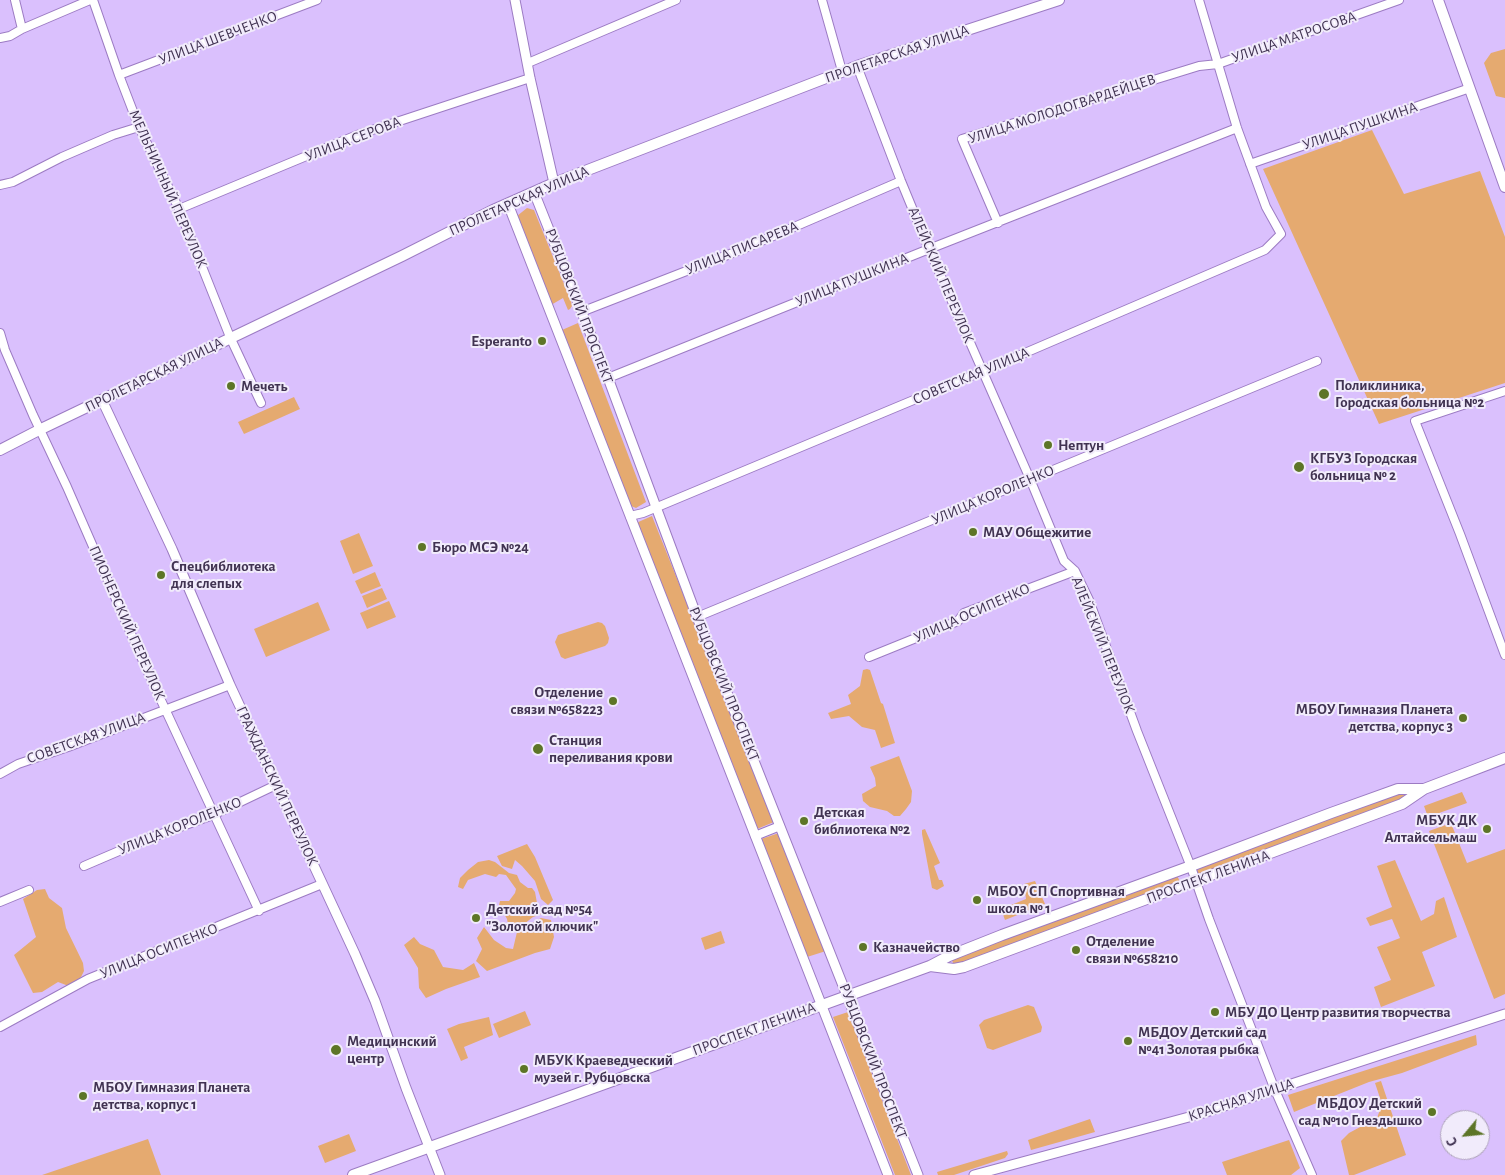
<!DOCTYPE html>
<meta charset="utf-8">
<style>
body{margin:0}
#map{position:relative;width:1505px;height:1175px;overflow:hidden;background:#dac0fd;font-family:"Alegreya Sans",sans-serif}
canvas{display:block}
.north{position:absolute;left:1440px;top:1110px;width:50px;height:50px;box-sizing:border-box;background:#f1ebfb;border:1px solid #aba1b7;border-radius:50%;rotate:242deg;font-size:14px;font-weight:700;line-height:20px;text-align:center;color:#413352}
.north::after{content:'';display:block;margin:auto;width:18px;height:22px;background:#5d7527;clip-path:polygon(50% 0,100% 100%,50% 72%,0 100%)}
</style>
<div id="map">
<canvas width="1505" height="1175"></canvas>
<div class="north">С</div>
</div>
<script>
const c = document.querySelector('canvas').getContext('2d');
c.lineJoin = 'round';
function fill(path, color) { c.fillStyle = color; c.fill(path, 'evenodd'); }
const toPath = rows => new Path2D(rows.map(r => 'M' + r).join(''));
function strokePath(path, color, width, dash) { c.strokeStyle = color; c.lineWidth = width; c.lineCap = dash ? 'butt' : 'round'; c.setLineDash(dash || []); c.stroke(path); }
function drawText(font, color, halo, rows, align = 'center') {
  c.font = font + ' "Alegreya Sans",sans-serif'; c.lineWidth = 4; c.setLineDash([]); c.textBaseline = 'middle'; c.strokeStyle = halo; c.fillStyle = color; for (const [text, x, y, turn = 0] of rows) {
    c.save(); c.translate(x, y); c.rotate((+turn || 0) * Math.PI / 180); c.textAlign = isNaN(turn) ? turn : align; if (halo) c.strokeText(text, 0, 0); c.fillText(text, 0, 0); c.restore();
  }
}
fill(toPath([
 [1505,49,1505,98,1496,96,1484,63,1491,53],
 [1372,130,1404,194,1480,171,1505,237,1505,383,1379,424,1263,169],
 [527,208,534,210,571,301,572,306,570,309,568,310,563,298,551,305,517,221,517,216],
 [578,323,646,502,636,508,631,506,562,330],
 [294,397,300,409,244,434,238,422],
 [652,516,774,822,757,829,636,523],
 [359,533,373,566,353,574,340,541],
 [375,572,381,586,361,594,355,581],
 [382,588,387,599,367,608,362,596],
 [389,601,396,617,367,629,360,613],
 [318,602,330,630,266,657,254,629],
 [598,622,602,623,605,626,609,638,608,643,605,646,565,659,561,657,555,642,558,635],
 [867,669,870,670,881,703,883,704,895,743,881,748,875,730,862,727,849,716,831,719,828,713,851,704,848,695,860,686,863,670],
 [899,756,912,791,911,802,906,809,900,816,894,816,887,811,870,807,863,801,862,794,876,786,875,778,870,767],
 [1404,792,1405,797,1402,802,1199,877,1195,867],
 [1462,792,1467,803,1428,817,1424,806],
 [1451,823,1467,863,1505,849,1505,994,1494,999,1429,831],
 [925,829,940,863,934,866,939,880,942,880,944,886,937,890,932,888,922,834,922,830],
 [779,833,826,951,807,957,761,839],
 [527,844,535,857,553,900,548,905,541,899,535,881,522,866,515,860,512,869,502,866,497,856],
 [489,860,495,862,509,873,517,875,520,882,528,888,532,888,535,892,537,903,544,913,533,917,524,924,509,929,507,919,499,905,500,901,509,901,515,893,516,889,506,875,499,874,496,877,485,874,468,880,463,889,458,887,460,878,468,870,478,862],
 [1395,860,1421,921,1434,914,1436,901,1444,897,1457,937,1422,952,1435,986,1381,1007,1374,987,1391,980,1377,947,1400,938,1392,919,1370,926,1366,918,1392,907,1377,866],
 [1176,873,1180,882,958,964,953,963,952,960,954,957],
 [1035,881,1045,904,1005,920,1001,909,1026,899,1024,884],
 [45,889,49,898,62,908,66,928,83,963,84,971,81,977,72,985,66,985,58,982,42,992,33,993,14,955,36,937,23,899,37,890],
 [541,918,551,920,554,937,550,949,535,953,487,971,476,961,482,949,477,938,484,927,494,940,506,948,513,949,517,932],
 [721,931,725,943,705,950,701,938],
 [414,937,420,944,434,950,443,967,463,970,474,963,480,977,446,989,426,998,419,988,418,968,404,945],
 [1028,1005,1034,1007,1042,1027,1041,1032,993,1050,987,1048,979,1025,984,1020],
 [525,1011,531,1025,499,1038,493,1024],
 [848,1012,911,1175,895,1175,833,1017],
 [489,1017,493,1035,464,1047,468,1058,461,1061,447,1029,459,1024],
 [1476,1035,1477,1045,1402,1073,1369,1082,1294,1112,1288,1095],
 [1381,1081,1406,1155,1354,1175,1349,1175,1341,1141,1349,1133,1377,1118,1382,1104,1375,1083],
 [1090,1119,1095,1132,1031,1150,1028,1140],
 [349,1134,356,1151,325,1163,318,1146],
 [148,1139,161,1175,42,1175],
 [1289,1140,1300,1168,1291,1175,1227,1175,1222,1162],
 [1007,1151,1008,1154,1005,1158,954,1175,938,1175,937,1172]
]), '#e5aa70');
const minor = toPath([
 [15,0,22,29],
 [93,0,119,75,139,127,179,209,230,337,261,403],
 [822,0,842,71],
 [0,38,10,36,22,29,90,0],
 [528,63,676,0],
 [857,66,901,181,929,249,1030,479,1064,561,1075,571,1089,600,1137,731,1191,867,1209,919,1275,1090,1312,1175],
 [119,75,317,0],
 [1250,164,1470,88],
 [0,185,13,182,62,157,113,135,139,127],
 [179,209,357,135,530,78],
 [998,223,962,139,1199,66,1218,64,1399,0],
 [581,312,743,249,901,181],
 [0,333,5,350,33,415,67,487,146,668,259,911],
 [608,378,929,249,1237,128],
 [1505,391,1415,421,1460,534,1505,655],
 [630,516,643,513,983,371,1265,250,1281,234,1266,207,1237,128,1199,0],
 [697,617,1317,361],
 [869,657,958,621,964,613,1075,571],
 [0,774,18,764,68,747,230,685],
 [755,836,780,826],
 [84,866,147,839,213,815,276,785],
 [0,902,29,890],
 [0,1027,88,979,322,884]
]);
const tertiary = toPath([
 [515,0,530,78,554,183],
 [534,192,608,378,697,617,918,1175],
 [508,204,888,1175],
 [102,400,172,549,230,685,355,954,375,1001,406,1088,440,1175],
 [974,1175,1200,1114,1505,1014]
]);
const secondary = toPath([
 [1438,0,1505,187],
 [0,450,39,430,402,256,493,210,554,183,857,66,1059,0],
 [930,966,954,969,964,967,1402,804,1424,789,1505,758],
 [353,1175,930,966,949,956,1002,935,1191,866,1331,813,1398,789,1424,789]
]);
strokePath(minor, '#9c7bc3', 10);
strokePath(tertiary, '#9c7bc3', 11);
strokePath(secondary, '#9c7bc3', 12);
strokePath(minor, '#fff', 8);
strokePath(tertiary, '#fff', 9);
strokePath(secondary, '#fff', 10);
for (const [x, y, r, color] of [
 [542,341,5,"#5d7527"],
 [231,386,5,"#5d7527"],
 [1324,394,6,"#5d7527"],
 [1048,445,5,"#5d7527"],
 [1299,467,6,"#5d7527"],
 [973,532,5,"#5d7527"],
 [422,547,5,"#5d7527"],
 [161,575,5,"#5d7527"],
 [613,701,5,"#5d7527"],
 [1463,718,5,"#5d7527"],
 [538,749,6,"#5d7527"],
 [804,821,5,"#5d7527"],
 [1487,829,5,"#5d7527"],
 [977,900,5,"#5d7527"],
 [476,918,5,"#5d7527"],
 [863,947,5,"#5d7527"],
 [1076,950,5,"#5d7527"],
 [1215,1012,5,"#5d7527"],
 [1128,1041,5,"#5d7527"],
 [336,1050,6,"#5d7527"],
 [524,1069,5,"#5d7527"],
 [83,1096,5,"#5d7527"],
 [1432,1112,5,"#5d7527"]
]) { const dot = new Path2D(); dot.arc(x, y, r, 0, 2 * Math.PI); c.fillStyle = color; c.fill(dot); strokePath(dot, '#f1ebfb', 2); }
drawText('15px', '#413352', '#f1ebfb', [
 ["УЛИЦА МАТРОСОВА",1294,37,-19],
 ["УЛИЦА ШЕВЧЕНКО",218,38,-21],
 ["ПРОЛЕТАРСКАЯ УЛИЦА",897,54,-19],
 ["УЛИЦА МОЛОДОГВАРДЕЙЦЕВ",1062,109,-18],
 ["УЛИЦА ПУШКИНА",1360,126,-19],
 ["УЛИЦА СЕРОВА",353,139,-21],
 ["МЕЛЬНИЧНЫЙ ПЕРЕУЛОК",168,189,66],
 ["ПРОЛЕТАРСКАЯ УЛИЦА",519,201,-24],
 ["УЛИЦА ПИСАРЕВА",742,248,-22],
 ["АЛЕЙСКИЙ ПЕРЕУЛОК",941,275,67],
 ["УЛИЦА ПУШКИНА",852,280,-22],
 ["РУБЦОВСКИЙ ПРОСПЕКТ",579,306,69],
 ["ПРОЛЕТАРСКАЯ УЛИЦА",154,375,-26],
 ["СОВЕТСКАЯ УЛИЦА",971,376,-23],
 ["УЛИЦА КОРОЛЕНКО",993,495,-23],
 ["УЛИЦА ОСИПЕНКО",972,613,-24],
 ["ПИОНЕРСКИЙ ПЕРЕУЛОК",127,623,66],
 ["АЛЕЙСКИЙ ПЕРЕУЛОК",1103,645,68],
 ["РУБЦОВСКИЙ ПРОСПЕКТ",724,684,68],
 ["СОВЕТСКАЯ УЛИЦА",86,738,-20],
 ["ГРАЖДАНСКИЙ ПЕРЕУЛОК",277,786,65],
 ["УЛИЦА КОРОЛЕНКО",180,826,-22],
 ["ПРОСПЕКТ ЛЕНИНА",1208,877,-20],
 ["УЛИЦА ОСИПЕНКО",159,951,-22],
 ["ПРОСПЕКТ ЛЕНИНА",754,1029,-20],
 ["РУБЦОВСКИЙ ПРОСПЕКТ",873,1061,69],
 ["КРАСНАЯ УЛИЦА",1241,1100,-18]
]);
drawText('bold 15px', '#413352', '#f1ebfb', [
 ["Esperanto",532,341,"right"],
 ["Поликлиника,",1335,385],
 ["Городская больница №2",1335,402],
 ["Мечеть",241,386],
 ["Нептун",1058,445],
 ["КГБУЗ Городская",1310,458],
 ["больница № 2",1310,475],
 ["МАУ Общежитие",983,532],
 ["Бюро МСЭ №24",432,547],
 ["Спецбиблиотека",171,566],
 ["для слепых",171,583],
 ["Отделение",603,692,"right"],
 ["связи №658223",603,709,"right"],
 ["МБОУ Гимназия Планета",1453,709,"right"],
 ["детства, корпус 3",1453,726,"right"],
 ["Станция",549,740],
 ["переливания крови",549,757],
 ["Детская",814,812],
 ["библиотека №2",814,829],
 ["МБУК ДК",1477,820,"right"],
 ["Алтайсельмаш",1477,837,"right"],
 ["МБОУ СП Спортивная",987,891],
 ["школа № 1",987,908],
 ["Детский сад №54",486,909],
 ["\"Золотой ключик\"",486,926],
 ["Отделение",1086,941],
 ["связи №658210",1086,958],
 ["Казначейство",873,947],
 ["МБУ ДО Центр развития творчества",1225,1012],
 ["МБДОУ Детский сад",1138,1032],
 ["№41 Золотая рыбка",1138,1049],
 ["Медицинский",347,1041],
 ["центр",347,1058],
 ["МБУК Краеведческий",534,1060],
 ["музей г. Рубцовска",534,1077],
 ["МБОУ Гимназия Планета",93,1087],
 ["детства, корпус 1",93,1104],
 ["МБДОУ Детский",1422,1103,"right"],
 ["сад №10 Гнездышко",1422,1120,"right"]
], 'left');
</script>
